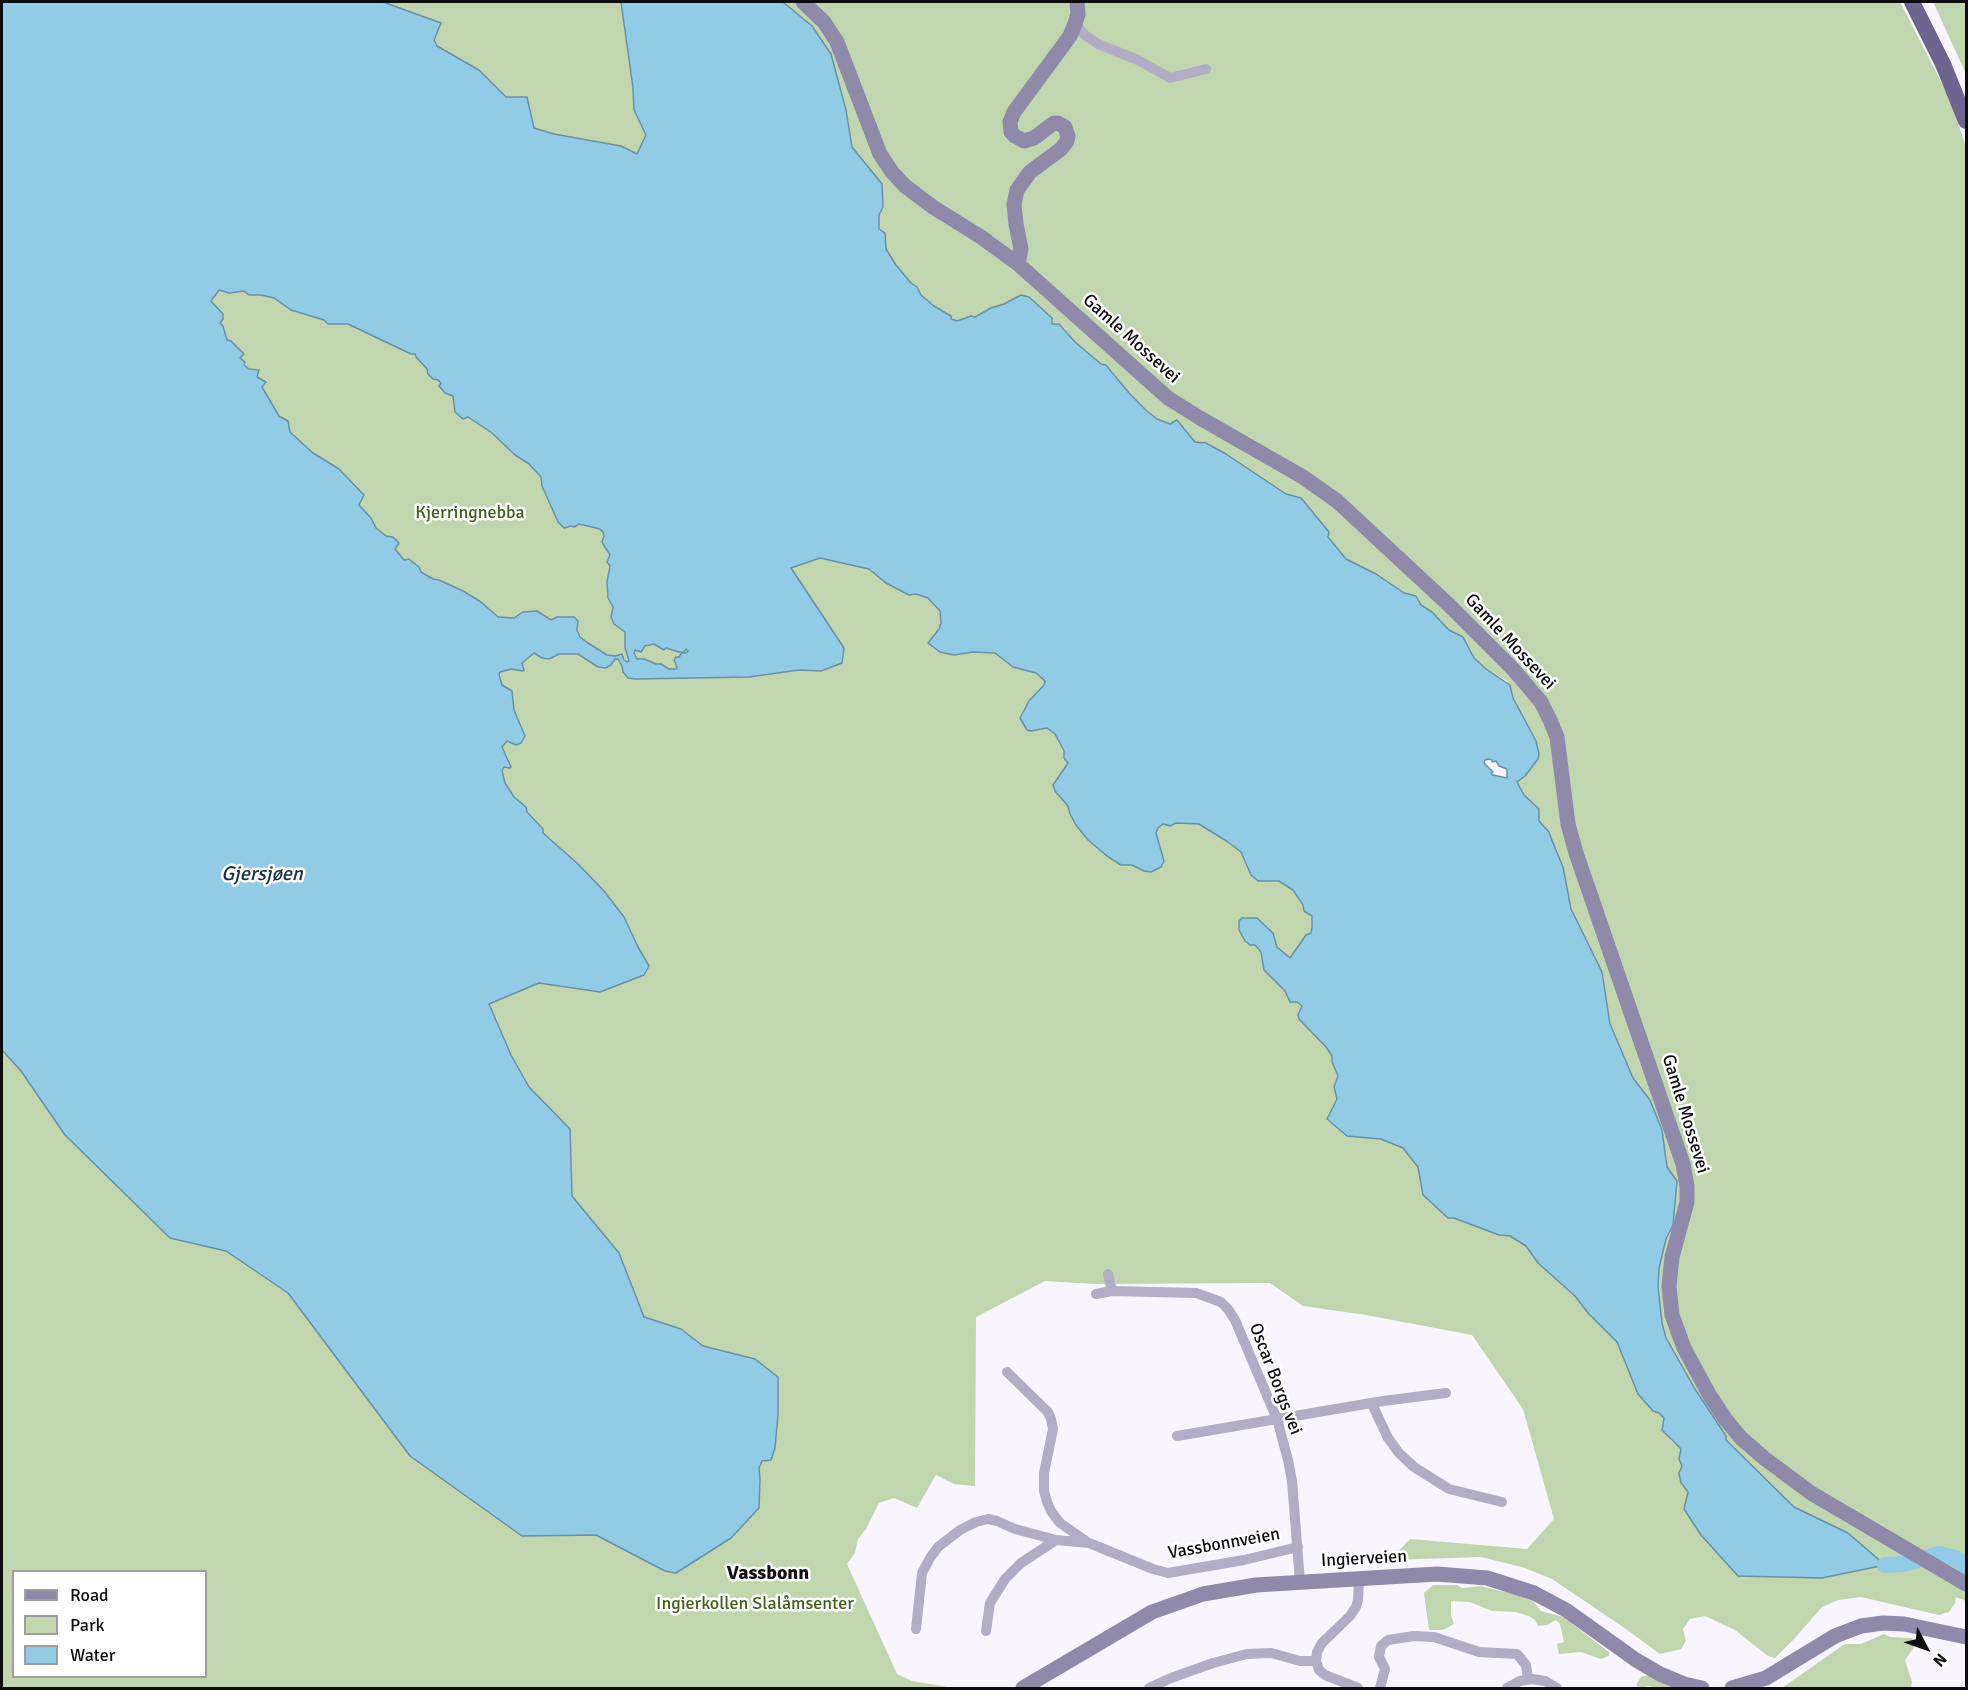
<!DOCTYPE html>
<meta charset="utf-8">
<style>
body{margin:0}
#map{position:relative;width:1968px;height:1690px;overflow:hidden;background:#f8f5fe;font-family:Signika,sans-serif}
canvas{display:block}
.frame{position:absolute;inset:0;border:3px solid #0d0c0f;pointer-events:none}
.legend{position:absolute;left:12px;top:1570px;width:195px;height:108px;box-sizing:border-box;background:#fff;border:2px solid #9e9e9f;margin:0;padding:8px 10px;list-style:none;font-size:18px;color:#0d0c0f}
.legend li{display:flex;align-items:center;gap:12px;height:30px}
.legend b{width:30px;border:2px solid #9e9e9f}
.north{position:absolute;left:1896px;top:1618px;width:60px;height:60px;-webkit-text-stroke:4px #fff;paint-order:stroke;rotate:131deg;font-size:16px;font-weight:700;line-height:24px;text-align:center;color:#0d0c0f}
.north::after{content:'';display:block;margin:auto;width:21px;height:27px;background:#0d0c0f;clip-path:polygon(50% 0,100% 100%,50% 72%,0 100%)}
</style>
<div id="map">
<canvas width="1968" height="1690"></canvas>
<div class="frame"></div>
<ul class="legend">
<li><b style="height:8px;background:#8f89aa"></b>Road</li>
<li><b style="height:16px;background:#c1d5ae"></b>Park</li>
<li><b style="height:16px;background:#91cbe6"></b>Water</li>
</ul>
<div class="north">N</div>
</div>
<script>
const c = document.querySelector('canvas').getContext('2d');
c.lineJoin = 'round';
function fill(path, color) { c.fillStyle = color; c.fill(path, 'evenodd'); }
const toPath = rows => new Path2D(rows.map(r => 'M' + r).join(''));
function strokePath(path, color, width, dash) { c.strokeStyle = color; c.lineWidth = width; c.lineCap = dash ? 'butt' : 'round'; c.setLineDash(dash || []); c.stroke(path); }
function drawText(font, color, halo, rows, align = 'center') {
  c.font = font + ' Signika,sans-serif'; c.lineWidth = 5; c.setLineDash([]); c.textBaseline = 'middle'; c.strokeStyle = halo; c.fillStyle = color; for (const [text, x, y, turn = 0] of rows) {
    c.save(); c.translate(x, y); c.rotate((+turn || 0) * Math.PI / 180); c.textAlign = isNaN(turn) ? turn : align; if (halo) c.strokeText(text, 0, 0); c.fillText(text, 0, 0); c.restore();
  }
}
fill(toPath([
 [383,2,621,2,633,88,634,110,646,135,638,154,621,146,554,134,533,128,530,106,506,97,479,70,437,46,434,40,440,23],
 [783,2,1900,2,1951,101,1966,147,1966,1601,1956,1597,1955,1603,1949,1612,1939,1615,1861,1597,1838,1600,1822,1607,1795,1638,1775,1658,1768,1656,1735,1630,1705,1616,1690,1619,1683,1629,1686,1641,1681,1649,1660,1654,1626,1629,1552,1579,1525,1568,1481,1557,1390,1560,1410,1539,1527,1549,1554,1519,1523,1409,1472,1335,1366,1315,1303,1306,1270,1283,1095,1284,1045,1281,976,1317,975,1486,954,1484,936,1475,917,1508,894,1498,879,1503,866,1529,858,1539,855,1553,847,1564,897,1674,912,1681,954,1688,2,1688,2,1050,21,1071,65,1135,170,1238,226,1251,288,1293,410,1456,522,1536,596,1535,665,1571,676,1573,760,1479,759,1468,762,1461,771,1460,775,1448,778,1415,778,1377,755,1359,703,1346,681,1329,644,1317,619,1253,572,1196,570,1129,529,1087,511,1055,489,1004,539,983,600,992,649,966,638,948,624,917,604,891,578,864,543,833,543,829,527,812,526,807,514,797,505,783,502,771,504,767,511,767,502,747,507,741,516,745,521,743,525,736,514,709,512,691,502,685,499,675,500,672,511,669,524,670,522,663,534,653,542,658,549,659,559,654,578,654,598,667,606,668,611,665,615,659,618,659,635,679,749,677,799,670,821,671,844,648,790,568,820,558,869,569,886,583,928,598,940,611,941,623,939,629,928,643,954,655,973,652,995,653,1013,667,1036,673,1045,681,1044,685,1029,701,1021,714,1031,731,1047,728,1055,734,1068,762,1057,778,1055,791,1068,806,1070,814,1115,862,1121,865,1132,865,1144,871,1164,861,1156,833,1158,828,1163,824,1199,824,1228,842,1241,852,1251,875,1258,881,1279,881,1293,890,1303,907,1312,916,1312,927,1311,933,1306,935,1290,958,1277,947,1273,933,1257,918,1244,917,1239,924,1246,941,1250,945,1255,945,1261,952,1264,970,1285,991,1290,1002,1297,1002,1302,1007,1298,1015,1299,1019,1326,1047,1332,1057,1332,1062,1338,1076,1334,1087,1337,1099,1327,1120,1347,1136,1381,1139,1403,1148,1418,1167,1423,1195,1454,1218,1499,1235,1510,1236,1526,1246,1538,1263,1575,1296,1588,1313,1617,1342,1638,1394,1664,1418,1671,1441,1681,1449,1679,1459,1682,1466,1679,1473,1681,1483,1688,1492,1848,1533,1794,1507,1726,1440,1726,1436,1695,1389,1666,1338,1662,1322,1658,1287,1659,1267,1666,1239,1673,1225,1677,1181,1667,1167,1662,1130,1650,1100,1633,1078,1610,1024,1602,972,1571,909,1563,868,1551,838,1549,832,1539,821,1539,809,1524,795,1517,782,1513,698,1507,681,1486,669,1474,658,1463,637,1449,630,1432,612,1421,605,1416,596,1404,593,1376,574,1346,559,1328,537,1328,531,1301,498,1286,494,1226,454,1195,442,1177,421,1170,424,1157,419,1129,393,1107,365,1101,364,1075,342,1064,328,1052,324,1015,298,1004,304,991,308,975,317,965,317,957,321,951,319,951,316,934,306,921,295,917,287,911,283,896,265,886,249,885,233,879,229,879,215,883,207,882,198,865,163,852,147,846,110,831,54,812,26],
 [14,1572,206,1572,206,1676,14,1676],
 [1933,2,1966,2,1966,74,1935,6],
 [219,290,229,293,244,291,249,295,261,295,274,298,291,310,324,320,328,324,348,324,411,353,416,354,416,357,427,369,433,379,438,380,441,383,439,386,445,393,453,396,455,412,467,417,492,433,515,455,529,464,541,477,542,486,546,493,571,526,579,524,600,529,603,532,604,547,608,549,610,555,607,562,610,566,607,582,608,598,613,607,611,617,614,624,625,632,625,647,629,661,627,662,624,658,607,655,588,643,580,637,577,630,578,621,574,617,557,617,551,620,523,612,514,618,498,617,481,602,446,583,433,579,404,561,386,536,375,528,371,518,359,505,364,495,354,484,339,469,313,453,290,432,288,421,279,416,257,377,244,365,240,358,244,354,227,340,223,326,220,323,221,312,211,302],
 [654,644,664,649,665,648,679,652,686,649,688,651,674,663,678,667,676,669,670,669,661,664,656,664,644,659,637,659,634,652,635,650],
 [1433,1585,1457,1585,1462,1588,1480,1586,1514,1594,1533,1601,1541,1611,1563,1617,1609,1652,1609,1656,1601,1659,1581,1652,1559,1654,1557,1644,1564,1642,1560,1624,1556,1620,1547,1625,1538,1626,1535,1620,1529,1616,1515,1612,1492,1611,1470,1602,1451,1601,1451,1615,1454,1624,1443,1630,1429,1630,1424,1593],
 [1884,1634,1890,1637,1912,1638,1916,1644,1905,1660,1912,1682,1911,1688,1782,1688,1839,1648,1845,1644,1861,1644],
 [1651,1674,1677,1688,1655,1688,1649,1686,1640,1688,1636,1685,1641,1677]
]), '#c1d5ae');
const water = toPath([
 [2,2,383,2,441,23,434,40,437,46,479,70,506,97,527,97,534,128,554,134,621,146,637,154,646,135,634,110,633,88,621,2,783,2,812,26,831,54,846,110,852,147,882,184,883,207,879,215,879,229,885,233,886,249,896,265,911,283,917,287,921,295,934,306,951,316,951,319,957,321,971,316,975,317,991,308,1004,304,1021,295,1029,297,1052,318,1052,324,1059,324,1075,342,1101,364,1106,365,1129,393,1147,411,1157,419,1170,424,1177,420,1195,442,1206,443,1226,454,1286,494,1301,498,1329,532,1328,537,1346,559,1376,574,1404,593,1416,596,1421,605,1432,612,1449,630,1463,637,1474,658,1486,669,1510,685,1513,698,1536,741,1539,754,1538,759,1525,776,1517,782,1524,795,1539,809,1539,821,1549,832,1551,838,1563,867,1571,909,1602,972,1610,1024,1633,1078,1650,1100,1662,1130,1667,1167,1677,1181,1673,1225,1666,1239,1659,1268,1658,1287,1662,1323,1666,1338,1695,1389,1726,1436,1726,1440,1794,1507,1848,1533,1885,1565,1822,1578,1738,1576,1701,1535,1684,1509,1688,1492,1681,1483,1679,1473,1682,1466,1679,1459,1681,1449,1662,1430,1664,1418,1659,1413,1653,1411,1638,1394,1617,1342,1588,1313,1575,1296,1538,1263,1526,1246,1510,1236,1499,1235,1454,1218,1448,1218,1423,1195,1418,1167,1403,1148,1381,1139,1347,1136,1327,1119,1337,1099,1334,1087,1338,1076,1332,1062,1332,1056,1326,1047,1299,1019,1298,1015,1302,1006,1297,1002,1290,1002,1285,991,1264,970,1261,952,1255,945,1250,945,1245,941,1239,930,1239,921,1242,918,1257,918,1273,933,1277,947,1290,958,1306,935,1311,933,1312,927,1312,916,1304,911,1303,905,1293,890,1279,881,1258,881,1251,875,1241,852,1228,842,1199,824,1176,823,1170,826,1163,824,1158,828,1156,833,1164,861,1161,867,1151,872,1144,871,1132,865,1121,865,1107,856,1088,840,1076,825,1070,814,1068,806,1055,791,1053,785,1068,763,1064,758,1064,751,1055,734,1047,728,1031,731,1027,730,1020,718,1029,701,1044,685,1045,681,1036,673,1013,667,995,653,973,652,954,655,940,652,928,643,939,629,941,623,940,611,928,598,916,594,909,595,886,583,869,569,820,558,791,568,844,648,842,663,821,671,799,670,749,677,635,679,628,678,623,672,622,666,618,659,615,659,611,665,606,668,598,667,578,654,559,654,549,659,542,658,534,653,522,663,524,670,523,671,511,669,500,672,499,675,502,685,512,691,514,710,525,736,521,743,516,745,507,741,502,747,511,767,510,768,504,767,502,771,505,783,514,797,526,807,527,812,543,829,543,833,578,864,604,891,624,917,638,947,649,966,644,975,600,992,539,983,489,1004,511,1055,529,1087,570,1129,572,1196,619,1253,644,1317,681,1329,703,1346,755,1359,778,1377,778,1415,775,1448,771,1460,762,1461,759,1468,760,1479,759,1508,731,1538,676,1573,665,1571,596,1535,522,1536,410,1456,288,1293,226,1251,170,1238,65,1135,21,1071,2,1050,2,2],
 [219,290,229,293,244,291,249,295,261,295,274,298,291,310,324,320,328,324,348,324,411,354,415,354,416,357,427,369,428,374,433,379,438,380,441,383,439,386,445,393,453,396,455,412,463,419,468,417,492,433,515,455,529,464,541,477,542,486,558,522,564,528,571,526,574,527,579,524,600,529,603,532,604,536,602,542,610,555,607,562,610,566,607,582,608,598,613,607,611,617,614,624,625,632,625,647,629,661,627,662,624,660,622,654,615,656,607,655,588,643,580,637,577,630,578,621,574,617,557,617,551,620,537,611,523,612,514,618,498,617,481,602,463,591,439,580,433,579,421,572,419,567,409,559,404,560,395,549,399,543,393,537,386,536,376,528,371,518,359,505,364,495,339,469,313,453,290,432,288,421,279,416,262,387,266,382,257,377,259,370,249,369,244,365,245,362,240,358,244,354,231,341,227,340,223,326,220,323,223,319,223,314,211,301,219,290],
 [654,644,664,650,666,648,679,652,684,652,686,649,688,651,686,653,682,653,679,657,676,657,674,660,677,667,676,669,669,669,661,664,656,664,644,659,637,659,634,653,635,650,641,652,645,646,654,644],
 [1488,759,1492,760,1492,762,1496,761,1499,766,1507,769,1507,778,1493,775,1491,773,1493,772,1484,763,1485,760,1488,759]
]);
fill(water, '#91cbe6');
strokePath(water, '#6992a6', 1.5);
strokePath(toPath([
 [1885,1565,1904,1564,1939,1554,1955,1558,1966,1566]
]), '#91cbe6', 16);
strokePath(toPath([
 [1075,24,1085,35,1098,44,1138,60,1170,78,1206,69],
 [1108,1274,1112,1291],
 [1096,1294,1112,1291,1196,1293,1221,1302,1228,1309,1235,1320,1277,1419,1288,1460,1292,1481,1300,1582],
 [1007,1372,1048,1412,1051,1419,1053,1429,1044,1473,1044,1491,1047,1502,1051,1511,1060,1523,1086,1541],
 [1372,1404,1388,1438,1399,1453,1414,1467,1449,1489,1502,1502],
 [1177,1436,1383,1401,1446,1393],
 [916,1629,922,1573,930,1558,938,1547,960,1530,976,1522,988,1519,997,1521,1015,1529,1056,1540,1089,1543,1153,1569,1168,1573,1244,1560,1298,1547],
 [986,1631,990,1603,1005,1579,1021,1563,1056,1540],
 [1316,1661,1317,1652,1322,1643,1350,1616,1356,1607,1358,1600,1359,1579],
 [1316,1661,1319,1670,1325,1675,1358,1688],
 [1149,1688,1171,1678,1213,1663,1247,1654,1271,1653,1300,1661,1316,1661],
 [1380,1688,1385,1669,1379,1657,1381,1646,1388,1640,1414,1636,1434,1637,1479,1652,1517,1654,1526,1665,1528,1679],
 [1507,1688,1520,1681,1532,1679,1545,1681,1557,1688]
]), '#b1adc4', 10);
strokePath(toPath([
 [803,2,824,22,837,42,880,154,892,172,905,186,933,207,981,237,1018,264,1168,398,1200,418,1303,477,1337,501,1449,605,1513,669,1541,702,1550,720,1557,737,1568,824,1576,853,1683,1164,1687,1186,1687,1202,1672,1257,1669,1286,1672,1315,1684,1348,1710,1396,1726,1420,1741,1438,1764,1458,1811,1493,1966,1584],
 [1018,264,1021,249,1016,224,1014,205,1017,190,1030,172,1061,149,1067,141,1068,136,1065,127,1058,123,1054,123,1034,138,1024,141,1015,136,1011,132,1010,122,1014,112,1070,36,1075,24,1078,14,1077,2],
 [1023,1688,1152,1612,1203,1594,1256,1585,1437,1574,1487,1578,1534,1593,1566,1610,1636,1660,1660,1674,1684,1684,1702,1688],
 [1732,1688,1766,1678,1835,1636,1861,1626,1883,1623,1904,1624,1966,1637]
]), '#8f89aa', 15);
strokePath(toPath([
 [1912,2,1943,64,1966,121]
]), '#6d658f', 16);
drawText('18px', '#0d0c0f', '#fff', [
 ["Gamle Mossevei",1131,339,42],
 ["Gamle Mossevei",1510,642,47],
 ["Gamle Mossevei",1685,1114,73],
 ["Oscar Borgs vei",1275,1379,69],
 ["Vassbonnveien",1224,1544,-10],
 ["Ingierveien",1364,1559,-3]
]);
drawText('18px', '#42601c', '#fff', [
 ["Kjerringnebba",470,513],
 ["Ingierkollen Slalåmsenter",755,1604]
]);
drawText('italic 20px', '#15313d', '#fff', [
 ["Gjersjøen",262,875]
]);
drawText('bold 20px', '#0d0c0f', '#fff', [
 ["Vassbonn",768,1574]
]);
</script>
